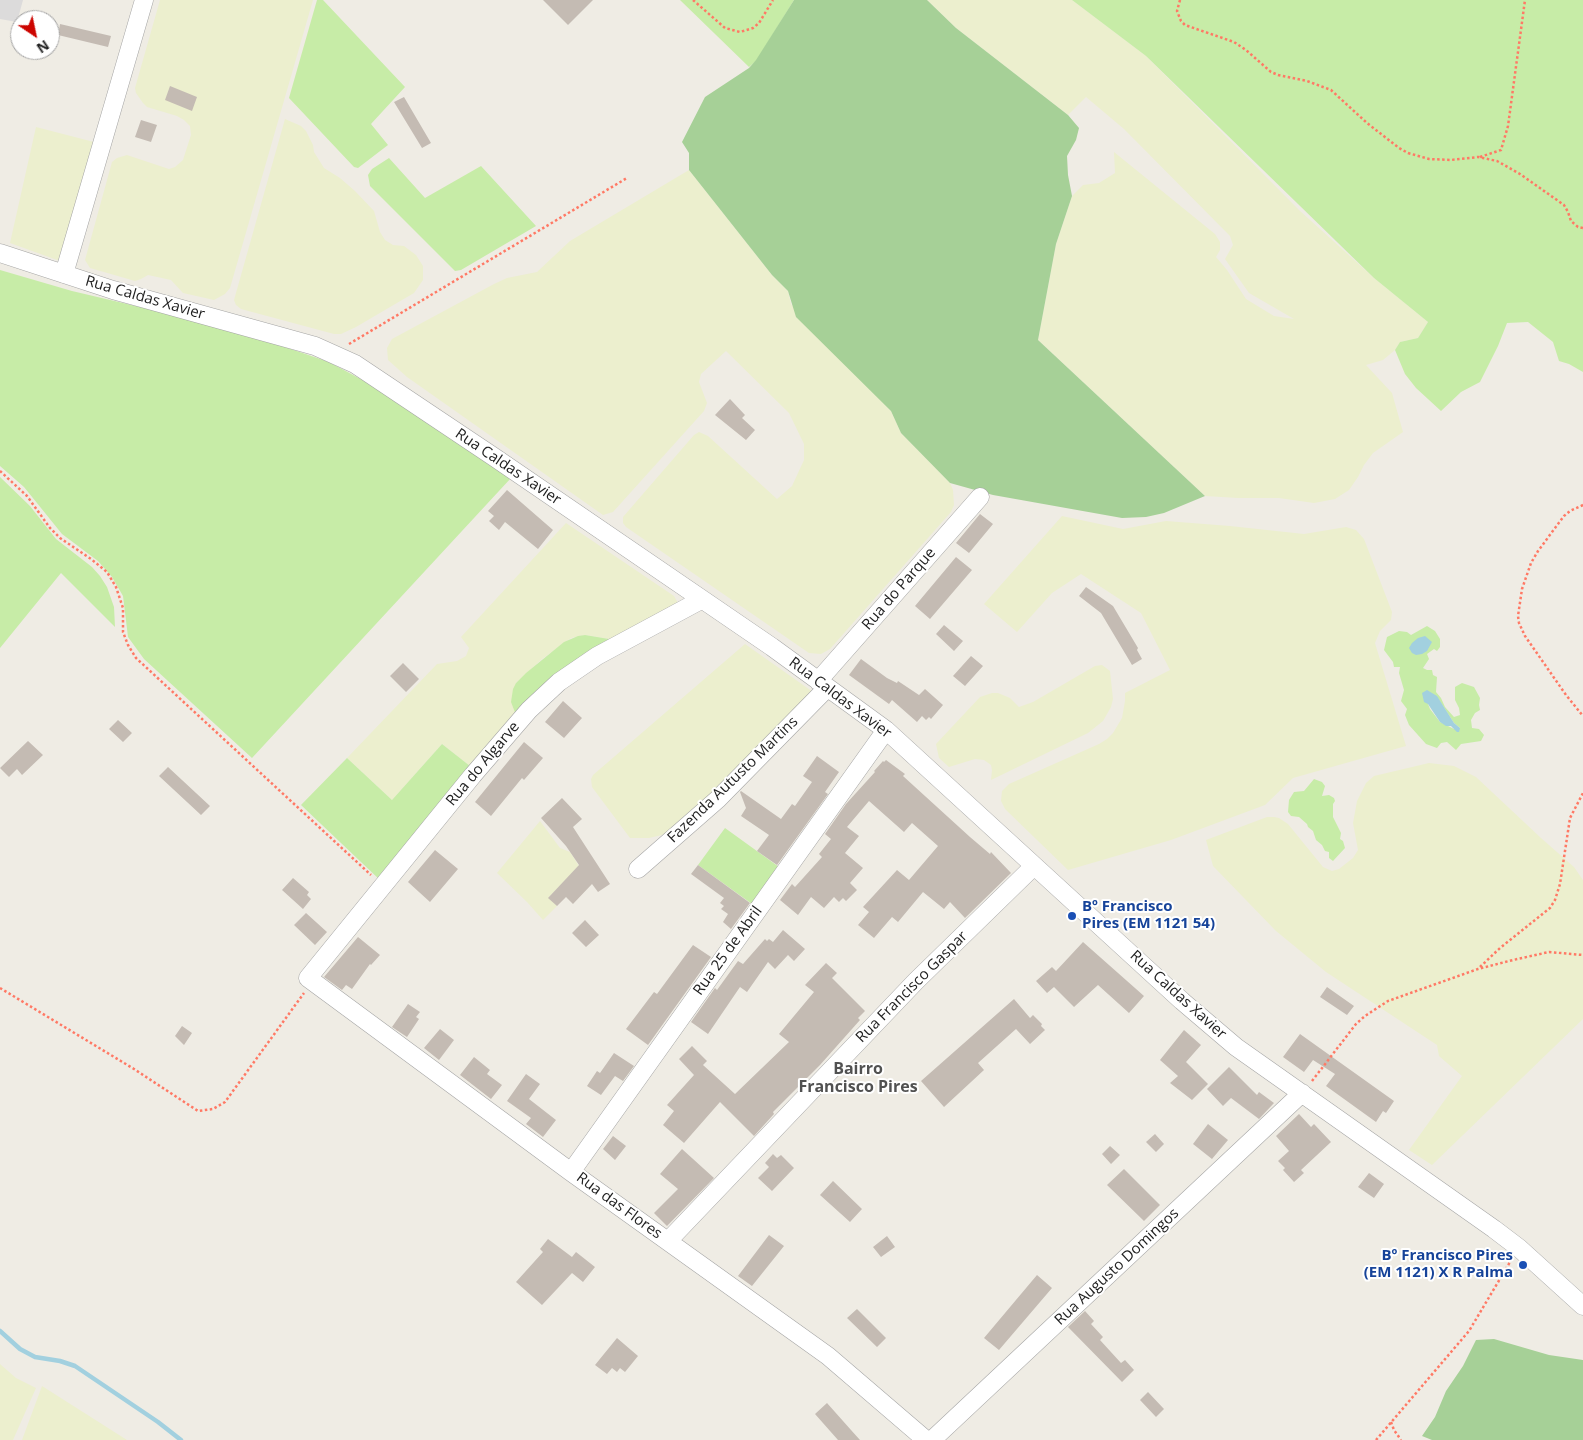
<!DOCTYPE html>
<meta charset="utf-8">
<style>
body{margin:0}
#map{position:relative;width:1583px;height:1440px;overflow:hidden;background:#efece4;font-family:"Open Sans",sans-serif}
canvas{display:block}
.north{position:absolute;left:10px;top:10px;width:50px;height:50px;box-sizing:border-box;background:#fff;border:1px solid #a5a5a5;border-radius:50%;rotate:146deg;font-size:14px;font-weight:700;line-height:20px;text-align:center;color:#1e1e1e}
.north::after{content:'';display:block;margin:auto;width:18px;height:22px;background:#cc0500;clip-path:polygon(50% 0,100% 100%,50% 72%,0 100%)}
</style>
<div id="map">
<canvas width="1583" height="1440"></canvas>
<div class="north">N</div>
</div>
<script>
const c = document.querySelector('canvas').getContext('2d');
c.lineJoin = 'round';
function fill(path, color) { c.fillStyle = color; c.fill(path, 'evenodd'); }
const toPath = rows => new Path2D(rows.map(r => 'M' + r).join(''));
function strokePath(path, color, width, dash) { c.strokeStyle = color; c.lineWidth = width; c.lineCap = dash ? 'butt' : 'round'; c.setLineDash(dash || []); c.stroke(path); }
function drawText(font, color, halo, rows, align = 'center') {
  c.font = font + ' "Open Sans",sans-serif'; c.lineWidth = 4; c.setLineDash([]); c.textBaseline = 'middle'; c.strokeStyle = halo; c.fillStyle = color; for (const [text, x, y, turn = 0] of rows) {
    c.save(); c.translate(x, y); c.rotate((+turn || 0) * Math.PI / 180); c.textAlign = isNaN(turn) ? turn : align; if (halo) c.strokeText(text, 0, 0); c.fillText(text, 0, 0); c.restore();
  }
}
fill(toPath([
 [0,0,23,0,17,22,0,19]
]), '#dcdbdb');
fill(toPath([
 [160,0,313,0,230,288,225,294,214,300,183,293,171,280,148,275,141,279,135,281,90,268,85,260,112,162,117,158,127,155,169,169,175,167,183,160,191,135,190,126,184,120,177,116,147,107,143,103,136,93,135,88],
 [927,0,1072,0,1146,56,1299,210,1374,278,1428,322,1418,338,1400,342,1395,350,1383,360,1366,365,1392,393,1403,432,1373,453,1364,465,1358,477,1349,490,1335,499,1314,503,1279,498,1238,498,1205,496,1038,340,1056,244,1072,196,1083,185,1099,183,1115,173,1114,152,1215,234,1220,242,1220,250,1216,257,1227,270,1246,299,1274,316,1294,319,1249,293,1225,259,1233,245,1230,236,1124,129,1086,97,1068,115,956,28],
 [285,119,301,126,306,131,313,145,314,152,324,168,340,178,355,191,374,211,380,232,385,240,393,245,404,246,416,255,423,266,423,280,414,293,356,327,341,334,334,334,241,309,236,305,234,300],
 [36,127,94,142,60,261,10,243],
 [689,170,772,275,788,291,791,304,891,411,901,433,950,483,953,490,954,505,951,512,830,649,821,654,809,653,626,527,623,523,623,517,694,435,699,432,708,436,777,499,792,486,804,460,804,444,789,413,726,351,701,374,699,382,707,403,704,411,613,512,603,515,407,377,388,360,387,348,392,339,494,284,507,278,537,272,570,241],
 [1062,516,1123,529,1166,521,1230,526,1304,534,1346,527,1356,530,1364,539,1392,612,1391,620,1380,631,1375,643,1406,746,1293,778,1265,805,1171,840,1068,870,1005,809,1001,801,1002,791,1009,784,1099,744,1107,739,1113,733,1122,718,1125,701,1125,693,1170,670,1141,613,1081,574,1052,593,1017,632,984,604],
 [566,523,674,596,678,603,616,639,609,639,585,635,571,638,542,659,516,683,516,715,470,766,442,744,392,800,347,758,437,664,457,661,466,656,469,648,461,637],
 [745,644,813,692,767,743,671,831,662,835,649,838,630,838,592,787,591,779,593,775],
 [1102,665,1110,671,1113,699,1111,707,1103,721,1088,733,991,780,992,770,991,765,984,760,975,759,949,767,939,758,936,744,980,697,992,693,998,693,1010,698,1019,707,1033,702,1095,666],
 [1429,763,1454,766,1476,777,1541,838,1574,867,1583,880,1583,1019,1432,1165,1409,1150,1462,1076,1439,1056,1437,1045,1326,972,1276,931,1213,866,1206,840,1267,817,1274,817,1279,818,1288,824,1323,867,1332,871,1339,869,1353,858,1358,850,1353,823,1357,801,1366,783,1374,776],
 [540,821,560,848,570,852,579,866,549,897,557,906,543,920,527,902,497,873],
 [0,1364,16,1378,36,1388,13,1440,0,1440],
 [42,1386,127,1440,22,1440]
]), '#ecefce');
fill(toPath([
 [317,0,323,0,405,87,371,124,388,145,358,168,354,167,289,98],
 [680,0,794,0,757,60,749,67],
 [1072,0,1583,0,1583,372,1569,364,1559,361,1553,342,1528,322,1507,323,1498,346,1480,382,1461,392,1441,411,1416,388,1405,374,1395,350,1400,342,1418,338,1428,322,1374,278,1146,56],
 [389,158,425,198,481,166,536,226,461,270,455,271,370,186,368,175,372,169],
 [0,270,72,291,229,328,329,362,392,396,511,478,252,758,144,659,128,637,123,596,112,577,98,561,62,534,24,487,0,466],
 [0,477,30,506,56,539,92,567,100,576,107,587,114,607,115,627,61,573,0,648],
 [1427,626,1435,631,1440,639,1440,647,1437,651,1434,649,1427,654,1429,659,1423,668,1427,670,1432,670,1433,675,1437,677,1436,692,1441,698,1445,707,1454,717,1460,715,1459,708,1455,700,1455,687,1462,683,1474,687,1480,698,1479,705,1480,710,1475,713,1471,720,1472,728,1479,729,1484,735,1481,741,1461,744,1456,750,1447,742,1441,743,1437,748,1426,744,1409,725,1405,715,1407,709,1401,701,1404,690,1399,673,1400,667,1394,667,1393,662,1384,650,1387,637,1399,631,1407,632,1411,635],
 [1439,700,1454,723,1460,728,1454,729,1440,722,1430,709,1428,704],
 [585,635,609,639,616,639,516,715,511,702,513,689,516,683,526,673,564,642,578,636],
 [442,744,470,766,381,881,301,805,347,758,392,800],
 [1314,779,1322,782,1325,786,1322,796,1329,795,1334,798,1335,801,1333,804,1333,817,1341,833,1340,839,1343,841,1345,848,1333,861,1329,858,1329,852,1325,851,1322,845,1316,840,1313,831,1308,827,1307,824,1299,817,1291,816,1288,812,1289,800,1294,792,1304,791],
 [725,828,779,867,752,904,698,865]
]), '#c7eca7');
fill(toPath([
 [794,0,927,0,956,28,1068,115,1079,128,1076,140,1067,156,1068,175,1072,196,1056,244,1038,340,1205,496,1164,513,1146,517,1122,518,993,495,950,483,901,433,891,411,796,317,788,291,772,275,689,170,689,153,682,142,705,97,749,68,756,60],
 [1494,1339,1549,1355,1583,1360,1583,1440,1432,1440,1422,1436,1435,1417,1446,1391,1463,1366,1476,1340]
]), '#a6d097');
fill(toPath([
 [1425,636,1432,642,1427,651,1422,654,1416,655,1412,653,1409,648,1412,643,1418,638],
 [1427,690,1437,696,1454,723,1460,728,1459,732,1457,732,1451,726,1446,726,1440,722,1428,704,1424,702,1422,693]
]), '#a2d0df');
strokePath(toPath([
 [0,1331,20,1349,35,1357,60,1361,75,1366,158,1422,181,1440]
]), '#a2d0df', 4.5);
fill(toPath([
 [543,0,593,0,568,25],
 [60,24,111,36,108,47,58,35],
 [170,86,197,97,192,111,165,100],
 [404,97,431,143,422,148,394,102],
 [141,120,157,125,151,142,135,137],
 [730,399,745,415,742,418,755,430,746,440,715,415],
 [507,490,553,530,538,549,505,522,499,530,489,521,494,516,488,511],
 [980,514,993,524,969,553,956,543],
 [956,557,972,570,930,619,915,606],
 [1086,587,1113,606,1138,648,1137,650,1142,659,1132,665,1101,613,1079,596],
 [944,625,963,641,954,651,936,634],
 [971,656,983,666,965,686,953,676],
 [861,659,887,678,897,683,898,681,919,695,925,689,943,705,931,719,929,717,926,720,922,716,917,722,892,700,889,704,849,675],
 [403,663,419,679,406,692,390,676],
 [563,701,582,718,564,738,545,722],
 [118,720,132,733,123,742,109,729],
 [28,741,43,755,22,775,17,769,9,777,0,768],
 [524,742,543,758,524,780,522,778,491,816,475,802],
 [817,756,839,772,825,792,828,794,777,865,757,851,769,835,741,816,746,808,740,792,741,791,781,819,792,804,795,806,812,782,803,776],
 [886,760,905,774,903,776,970,837,990,854,991,852,1011,873,965,918,950,902,944,909,923,892,898,922,892,917,874,938,858,925,869,912,863,907,897,870,909,880,938,846,912,823,904,832,869,801,847,827,859,836,845,853,863,868,850,883,857,890,846,901,843,898,839,902,834,897,824,908,811,897,798,915,780,900,792,884,795,887,822,857,819,854,831,839,825,834,846,804,875,772,874,771,883,761,884,762],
 [168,767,210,806,201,815,159,776],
 [562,798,582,819,573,827,610,884,598,892,592,884,573,904,566,897,557,906,548,898,579,865,566,846,541,818],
 [435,850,458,869,430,902,408,882],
 [698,865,750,903,731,929,723,922,728,914,721,909,724,906,720,903,724,898,691,874],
 [293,878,309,892,307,895,311,899,303,909,282,890],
 [306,913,327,932,315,945,294,925],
 [585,920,599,935,586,947,572,933],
 [783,930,805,949,794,961,788,955,775,969,768,962,747,992,740,987,708,1034,691,1022,715,988,717,990,738,961,743,964,765,939,767,941,769,939,773,942],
 [358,937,380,955,371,965,370,964,352,989,346,985,342,990,324,977],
 [1083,942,1144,996,1129,1013,1098,985,1074,1007,1054,987,1047,993,1036,981,1052,967,1056,971],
 [693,945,711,957,648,1045,626,1029,654,992,657,994],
 [826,963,837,973,832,978,865,1011,858,1018,860,1020,820,1065,773,1112,774,1114,754,1136,720,1102,684,1143,663,1125,674,1111,667,1105,694,1075,679,1059,692,1046,707,1061,703,1065,735,1094,789,1042,779,1034,814,992,805,985],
 [1327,987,1354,1006,1347,1015,1320,997],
 [1014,999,1030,1018,1033,1015,1042,1024,1041,1026,1045,1030,1030,1044,1016,1029,978,1063,984,1070,944,1107,921,1081],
 [408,1004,420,1012,416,1017,419,1019,407,1037,392,1027],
 [182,1026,192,1033,184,1045,175,1036],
 [440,1029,454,1040,439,1060,424,1048],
 [1184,1030,1201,1045,1186,1062,1208,1084,1192,1100,1170,1083,1178,1076,1160,1060],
 [1300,1034,1394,1101,1386,1113,1383,1111,1376,1122,1326,1086,1335,1074,1313,1060,1304,1072,1283,1057],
 [614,1053,634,1066,623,1081,615,1076,601,1095,587,1086,597,1071,600,1073],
 [474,1057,490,1070,487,1074,502,1085,491,1099,460,1075],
 [1229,1067,1257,1095,1259,1092,1274,1103,1259,1119,1231,1098,1223,1106,1207,1089],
 [526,1074,540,1084,529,1099,556,1120,543,1137,526,1124,531,1118,507,1101],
 [1299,1114,1311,1127,1314,1124,1331,1142,1301,1170,1304,1173,1294,1182,1283,1170,1285,1168,1278,1161,1289,1151,1276,1136],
 [1208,1124,1228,1140,1212,1159,1193,1144],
 [1155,1134,1164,1144,1156,1152,1146,1142],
 [613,1136,626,1146,615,1160,603,1149],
 [1110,1146,1120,1155,1111,1164,1102,1154],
 [682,1149,714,1178,667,1226,654,1213,678,1189,660,1174],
 [773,1154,777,1158,781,1155,794,1168,772,1191,758,1178,769,1167,765,1163],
 [1124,1169,1160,1205,1144,1221,1107,1185],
 [1369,1173,1384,1184,1374,1198,1358,1187],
 [833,1181,862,1209,850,1222,820,1195],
 [769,1235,784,1246,752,1286,738,1276],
 [887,1236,895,1247,881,1257,873,1247],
 [548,1239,572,1257,576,1252,595,1267,583,1282,572,1273,542,1305,516,1282,543,1252,540,1249],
 [1037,1275,1052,1288,999,1350,984,1338],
 [857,1309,886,1338,877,1347,847,1318],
 [1085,1311,1094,1321,1091,1324,1103,1337,1100,1340,1121,1363,1125,1360,1134,1370,1122,1382,1068,1327],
 [617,1338,638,1356,625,1372,620,1368,617,1372,612,1368,607,1374,595,1365],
 [1148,1392,1164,1409,1156,1417,1140,1400],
 [827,1403,851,1430,860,1440,838,1440,815,1414]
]), '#c4bbb3');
const minor = toPath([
 [0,253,113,290,315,346,355,364,494,457,772,647,886,730,1182,1001,1236,1047,1494,1229,1519,1248,1583,1306],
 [64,274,144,0],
 [701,600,597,656,559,682,529,710,473,775,308,978,571,1172,828,1356,926,1440],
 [818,681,980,497],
 [638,869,718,799,827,688],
 [571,1172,886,730],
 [668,1241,916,981,1034,866],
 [932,1440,1302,1093]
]);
strokePath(minor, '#a5a5a5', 19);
strokePath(toPath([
 [693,0,725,28,740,32,753,28,759,23,773,0],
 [1180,0,1177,11,1181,21,1185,25,1234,42,1246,50,1271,72,1278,75,1307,81,1331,90,1367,123,1399,148,1408,153,1429,159,1451,160,1478,157,1497,161,1520,174,1564,205,1568,212,1571,221,1578,227,1583,228],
 [1480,157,1501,150,1508,126,1525,0],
 [349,344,627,178],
 [0,471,27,496,50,528,60,538,91,559,107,572,116,587,123,608,123,632,128,645,136,658,371,875],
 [1583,505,1570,511,1564,516,1538,551,1531,563,1522,589,1518,616,1519,623,1525,636,1566,695,1583,716],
 [1480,967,1500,948,1550,908,1555,900,1560,884,1570,818,1583,793],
 [0,988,134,1069,198,1111,213,1109,225,1102,304,993],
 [1312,1081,1356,1024,1365,1016,1388,1001,1478,969,1513,960,1549,952,1583,955],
 [1391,1422,1394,1430,1401,1440],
 [1376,1440,1469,1331,1510,1262]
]), '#ff7965', 2.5, [2.5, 2.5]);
strokePath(minor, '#fff', 18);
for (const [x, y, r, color] of [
 [1072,916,5,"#1a4fb4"],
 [1523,1265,5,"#1a4fb4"]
]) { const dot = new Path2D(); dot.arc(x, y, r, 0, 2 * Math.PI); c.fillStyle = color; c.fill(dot); strokePath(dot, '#fff', 2); }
drawText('15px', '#1e1e1e', '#fff', [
 ["Rua Caldas Xavier",145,298,16],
 ["Rua Caldas Xavier",508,467,34],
 ["Rua do Parque",899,589,-49],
 ["Rua Caldas Xavier",840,698,37],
 ["Rua do Algarve",483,764,-50],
 ["Fazenda Autusto Martins",733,780,-44],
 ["Rua 25 de Abril",728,951,-54],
 ["Rua Francisco Gaspar",912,987,-45],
 ["Rua Caldas Xavier",1178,995,42],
 ["Rua das Flores",619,1206,36],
 ["Rua Augusto Domingos",1117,1267,-43]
]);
drawText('bold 15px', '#164399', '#fff', [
 ["Bº Francisco",1082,907],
 ["Pires (EM 1121 54)",1082,924],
 ["Bº Francisco Pires",1513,1256,"right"],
 ["(EM 1121) X R Palma",1513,1273,"right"]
], 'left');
drawText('bold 16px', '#515151', '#fff', [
 ["Bairro",858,1069],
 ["Francisco Pires",858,1087]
]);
</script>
